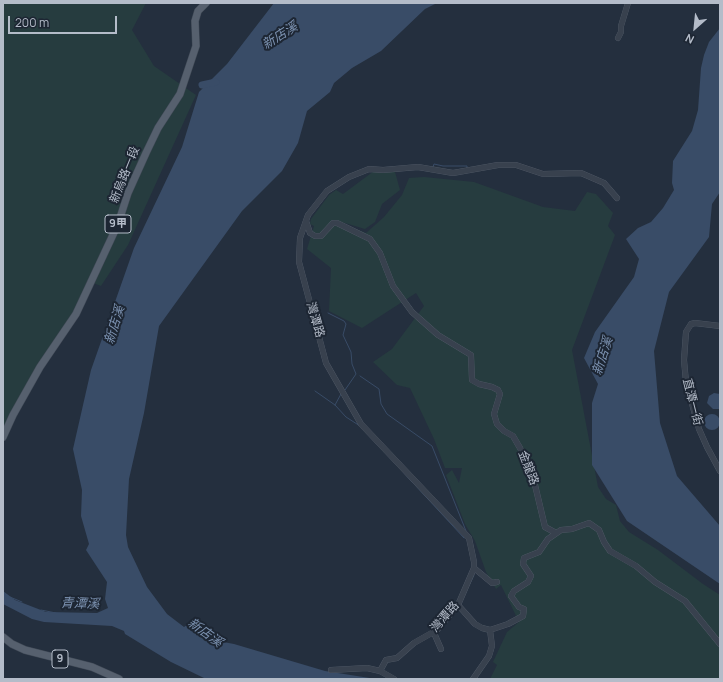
<!DOCTYPE html>
<meta charset="utf-8">
<style>
body{margin:0}
#map{position:relative;width:723px;height:682px;overflow:hidden;background:#242f3e;font-family:Manrope,sans-serif}
canvas{display:block}
.frame{position:absolute;inset:0;border:4px solid #b4bcc9;pointer-events:none}
.north{position:absolute;left:675px;top:8px;width:40px;height:40px;-webkit-text-stroke:3px #1d2633;paint-order:stroke;rotate:207deg;font-size:11px;font-weight:700;line-height:16px;text-align:center;color:#b4bcc9}
.north::after{content:'';display:block;margin:auto;width:14px;height:18px;background:#b4bcc9;clip-path:polygon(50% 0,100% 100%,50% 72%,0 100%)}
.scale{position:absolute;left:8px;top:16px;width:109px;height:18px;box-sizing:border-box;border:2px solid #b4bcc9;border-top:0;padding-left:5px;font-size:12px;line-height:14px;white-space:nowrap;color:#b4bcc9;-webkit-text-stroke:3px #1d2633;paint-order:stroke}
</style>
<div id="map">
<canvas width="723" height="682"></canvas>
<div class="frame"></div>
<div class="north">N</div>
<div class="scale">200 m</div>
</div>
<script>
const c = document.querySelector('canvas').getContext('2d');
c.lineJoin = 'round';
function fill(path, color) { c.fillStyle = color; c.fill(path, 'evenodd'); }
const toPath = rows => new Path2D(rows.map(r => 'M' + r).join(''));
function strokePath(path, color, width, dash) { c.strokeStyle = color; c.lineWidth = width; c.lineCap = dash ? 'butt' : 'round'; c.setLineDash(dash || []); c.stroke(path); }
function drawText(font, color, halo, rows, align = 'center') {
  c.font = font + ' Manrope,"Noto Sans TC",sans-serif'; c.lineWidth = 4; c.setLineDash([]); c.textBaseline = 'middle'; c.strokeStyle = halo; c.fillStyle = color; for (const [text, x, y, turn = 0] of rows) {
    c.save(); c.translate(x, y); c.rotate((+turn || 0) * Math.PI / 180); c.textAlign = isNaN(turn) ? turn : align; if (halo) c.strokeText(text, 0, 0); c.fillText(text, 0, 0); c.restore();
  }
}
fill(toPath([
 [3,3,146,3,132,30,154,66,196,95,128,245,101,286,88,281,74,317,3,430],
 [374,171,395,172,400,190,382,204,375,222,365,229,335,220,330,223,341,223,366,233,384,217,402,195,409,178,424,177,474,182,543,207,575,211,587,192,596,194,613,213,608,226,615,235,572,350,598,487,606,499,616,505,620,521,629,532,658,550,703,584,720,595,720,679,490,679,497,665,493,662,507,632,519,622,501,585,496,589,486,572,475,541,465,524,446,475,452,470,459,483,462,468,445,468,434,439,410,388,397,385,373,362,392,349,424,306,416,293,362,328,329,311,331,268,307,249,314,226,310,224,311,219,329,195,336,190,343,194]
]), '#263c3f');
fill(toPath([
 [274,3,437,3,425,9,381,51,352,68,334,83,330,92,307,111,298,143,282,171,242,211,159,326,144,413,129,479,126,535,128,547,147,587,167,614,184,627,187,625,201,633,209,635,218,641,234,644,325,671,376,679,206,679,171,662,125,634,124,631,112,626,44,622,32,619,3,604,3,591,15,600,46,612,97,613,108,608,105,599,107,582,86,550,89,544,81,516,82,490,73,449,91,370,134,248,182,147,199,92,227,64],
 [720,28,720,192,712,204,709,237,669,292,654,351,660,423,677,476,720,526,720,584,627,521,592,465,592,403,598,384,584,358,595,332,634,277,639,259,626,239,638,228,651,222,663,208,674,190,672,183,673,161,692,131,698,110,701,68,704,55,709,42],
 [714,393,720,394,719,409,713,409,707,403,709,396],
 '704 422a8 8 0 1 1 16 0a8 8 0 1 1-16 0Z'
]), '#394c67');
strokePath(toPath([
 [433,167,434,164,443,166,467,166,467,169],
 [328,313,344,321,346,324,343,335,351,352,352,364,356,374,345,390],
 [360,376,379,389,381,404,387,414,432,446,466,531],
 [315,391,335,405,346,417,360,426],
 [335,405,341,394],
 [403,472,464,538],
 [465,594,474,575],
 [10,597,22,602],
 [41,610,56,613]
]), '#394c67', 1);
strokePath(toPath([
 [202,85,216,82]
]), '#394c67', 7);
const minor = toPath([
 [618,38,621,32,621,26,628,3],
 [306,221,310,233,315,236,321,236,333,223,337,223,370,239,380,253,393,286,412,312,438,335,471,355,472,380,479,384,492,387,498,390,500,394,494,414,497,424,504,431,513,436,520,448,526,460,530,478,535,485,545,527,556,533],
 [720,326,695,323,691,324,686,332,684,360,686,382,699,429,707,447,720,471],
 [474,568,492,583,497,582],
 [458,605,475,624,482,628,490,630,508,624,523,616,524,609,519,607,511,596,514,591,528,582,531,576,523,564,524,558,539,552,548,539,561,530,572,529,589,523,599,530,604,542,610,551,636,566,655,582,685,601,720,644],
 [434,633,441,649],
 [331,670,367,668,380,671,394,679],
 [380,671,386,660,397,658,414,643,437,630,458,605,474,568,474,562,469,538,361,424,326,363,299,262,300,238,308,215,327,191,349,177,369,169,383,170,418,167,453,173,498,165,516,165,543,174,581,173,604,183,617,198],
 [473,679,489,656,492,646,490,630]
]);
const major = toPath([
 [3,437,13,415,40,367,76,314,118,224,128,193,146,153,158,128,180,94,196,46,195,21,198,11,206,3],
 [3,637,12,644,25,650,92,667,119,679]
]);
strokePath(minor, '#565f6c', 6);
strokePath(major, '#414a57', 8);
strokePath(minor, '#38414e', 5.5);
strokePath(major, '#56606e', 7);
for (const [x, y, w] of [
 [118,224,26],
 [60,659,16]
]) { const box = new Path2D(); box.roundRect(x - w / 2, y - 9, w, 18, 3); c.fillStyle = '#1d2633'; c.fill(box); strokePath(box, '#b4bcc9', 1); }
drawText('bold 11px', '#b4bcc9', null, [
 ["9甲",118,224],
 ["9",60,659]
]);
drawText('12px', '#b4bcc9', '#1d2633', [
 ["新烏路一段",125,175,-68],
 ["灣潭路",315,320,74],
 ["直潭一街",692,402,76],
 ["金龍路",528,468,69],
 ["灣潭路",445,617,-49]
]);
drawText('italic 13px', '#7c92b1', '#1d2633', [
 ["新店溪",280,36,-32],
 ["新店溪",115,325,-73],
 ["新店溪",603,356,-72],
 ["青潭溪",80,604,2],
 ["新店溪",205,633,36]
]);
</script>
